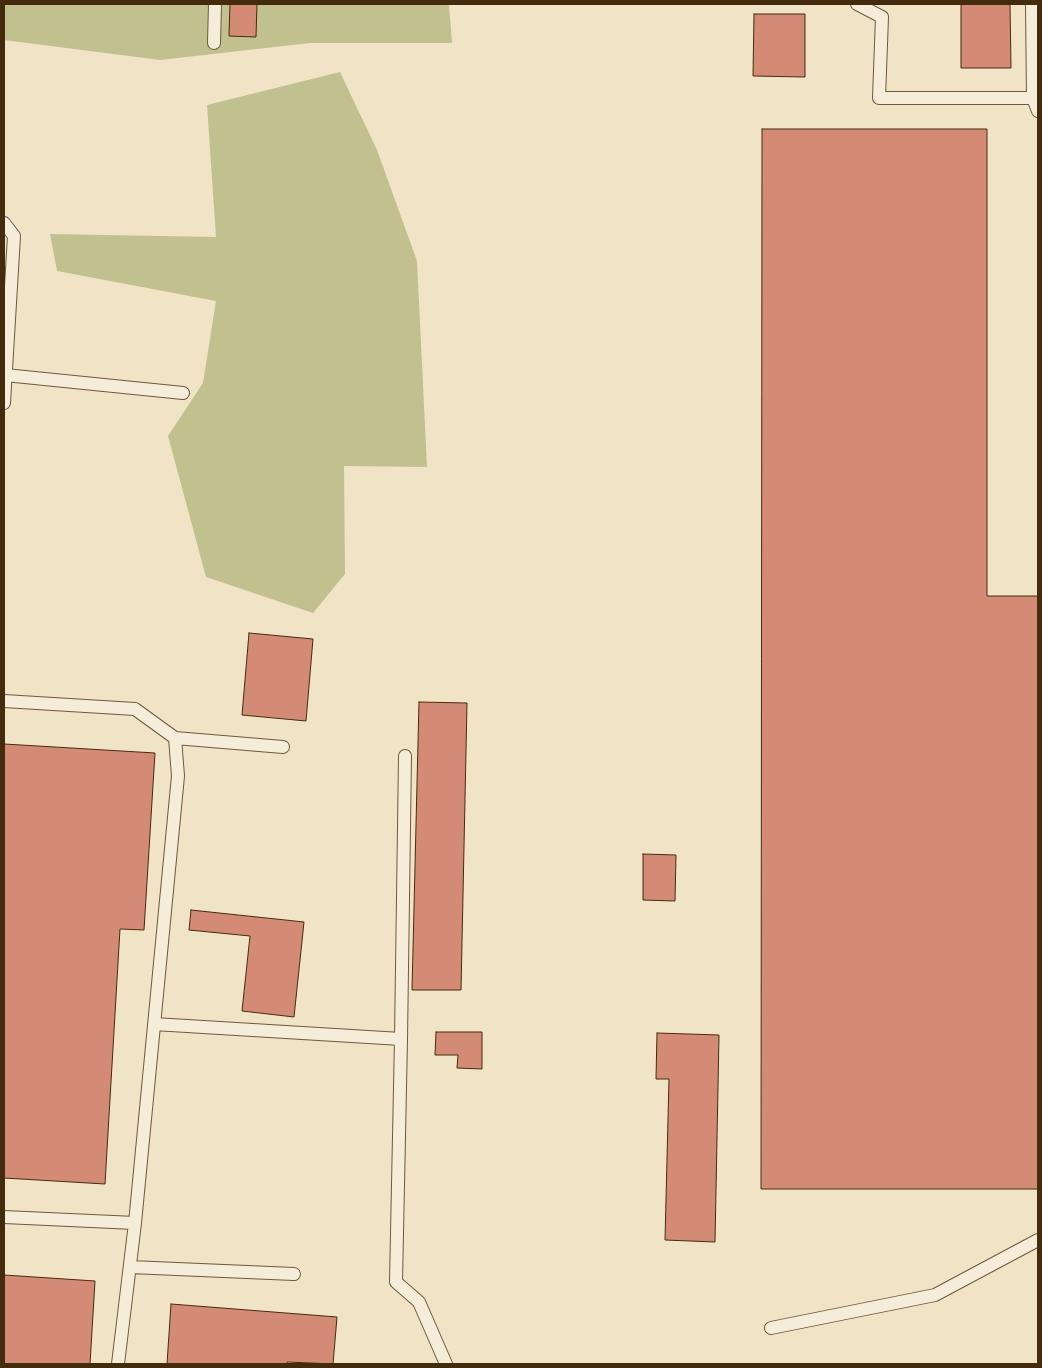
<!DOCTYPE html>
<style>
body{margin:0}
#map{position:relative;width:1042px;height:1368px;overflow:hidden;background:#f0e3c6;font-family:Alegreya,serif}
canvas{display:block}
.frame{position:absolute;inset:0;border:5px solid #442b0e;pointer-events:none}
</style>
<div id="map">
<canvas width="1042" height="1368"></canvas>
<div class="frame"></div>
</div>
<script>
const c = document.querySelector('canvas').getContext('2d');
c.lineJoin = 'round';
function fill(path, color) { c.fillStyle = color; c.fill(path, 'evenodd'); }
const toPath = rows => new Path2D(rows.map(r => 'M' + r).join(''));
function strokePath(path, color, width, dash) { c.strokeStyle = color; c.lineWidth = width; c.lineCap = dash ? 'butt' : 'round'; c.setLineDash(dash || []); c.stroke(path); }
fill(toPath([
 [4,4,449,4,452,43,310,43,160,60,4,40],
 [340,72,377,150,417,261,427,467,344,466,345,574,313,613,206,577,168,436,203,383,216,301,57,271,50,234,216,237,207,105]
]), '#c1c190');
const building = toPath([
 [230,4,257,4,256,37,229,36,230,4],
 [961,4,1010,4,1011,68,961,68,961,4],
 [754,14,805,14,805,77,753,76,754,14],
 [762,129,987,129,987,596,1038,596,1038,1189,761,1189,762,129],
 [249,633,313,639,306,721,242,715,249,633],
 [419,702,467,703,461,990,412,990,419,702],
 [4,744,155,753,144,930,120,929,105,1184,4,1178,4,744],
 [643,854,676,855,675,901,643,900,643,854],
 [191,910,304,922,294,1017,242,1011,250,936,189,930,191,910],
 [436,1032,482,1032,482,1069,457,1068,458,1055,435,1055,436,1032],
 [657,1033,719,1035,715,1242,665,1240,669,1079,656,1079,657,1033],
 [4,1275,95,1281,90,1364,4,1364,4,1275],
 [171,1304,337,1317,333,1364,287,1362,287,1364,167,1364,171,1304]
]);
fill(building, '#d48b76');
strokePath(building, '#442b0e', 1);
const lane = toPath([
 [857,4,882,17,879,98,1033,98,1032,4],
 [214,43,215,4],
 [1038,98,1033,98,1038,111],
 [4,223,14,236,4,403],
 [5,375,183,393],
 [4,701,135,709,175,738,178,776,135,1223],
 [175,738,283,747],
 [154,1024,401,1039,396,1282,419,1302,446,1364],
 [401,1039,405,756],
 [4,1217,135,1223,118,1364],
 [130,1267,294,1274],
 [771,1328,935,1295,1038,1240]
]);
strokePath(lane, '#6f593c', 14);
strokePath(lane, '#f5edda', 12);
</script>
